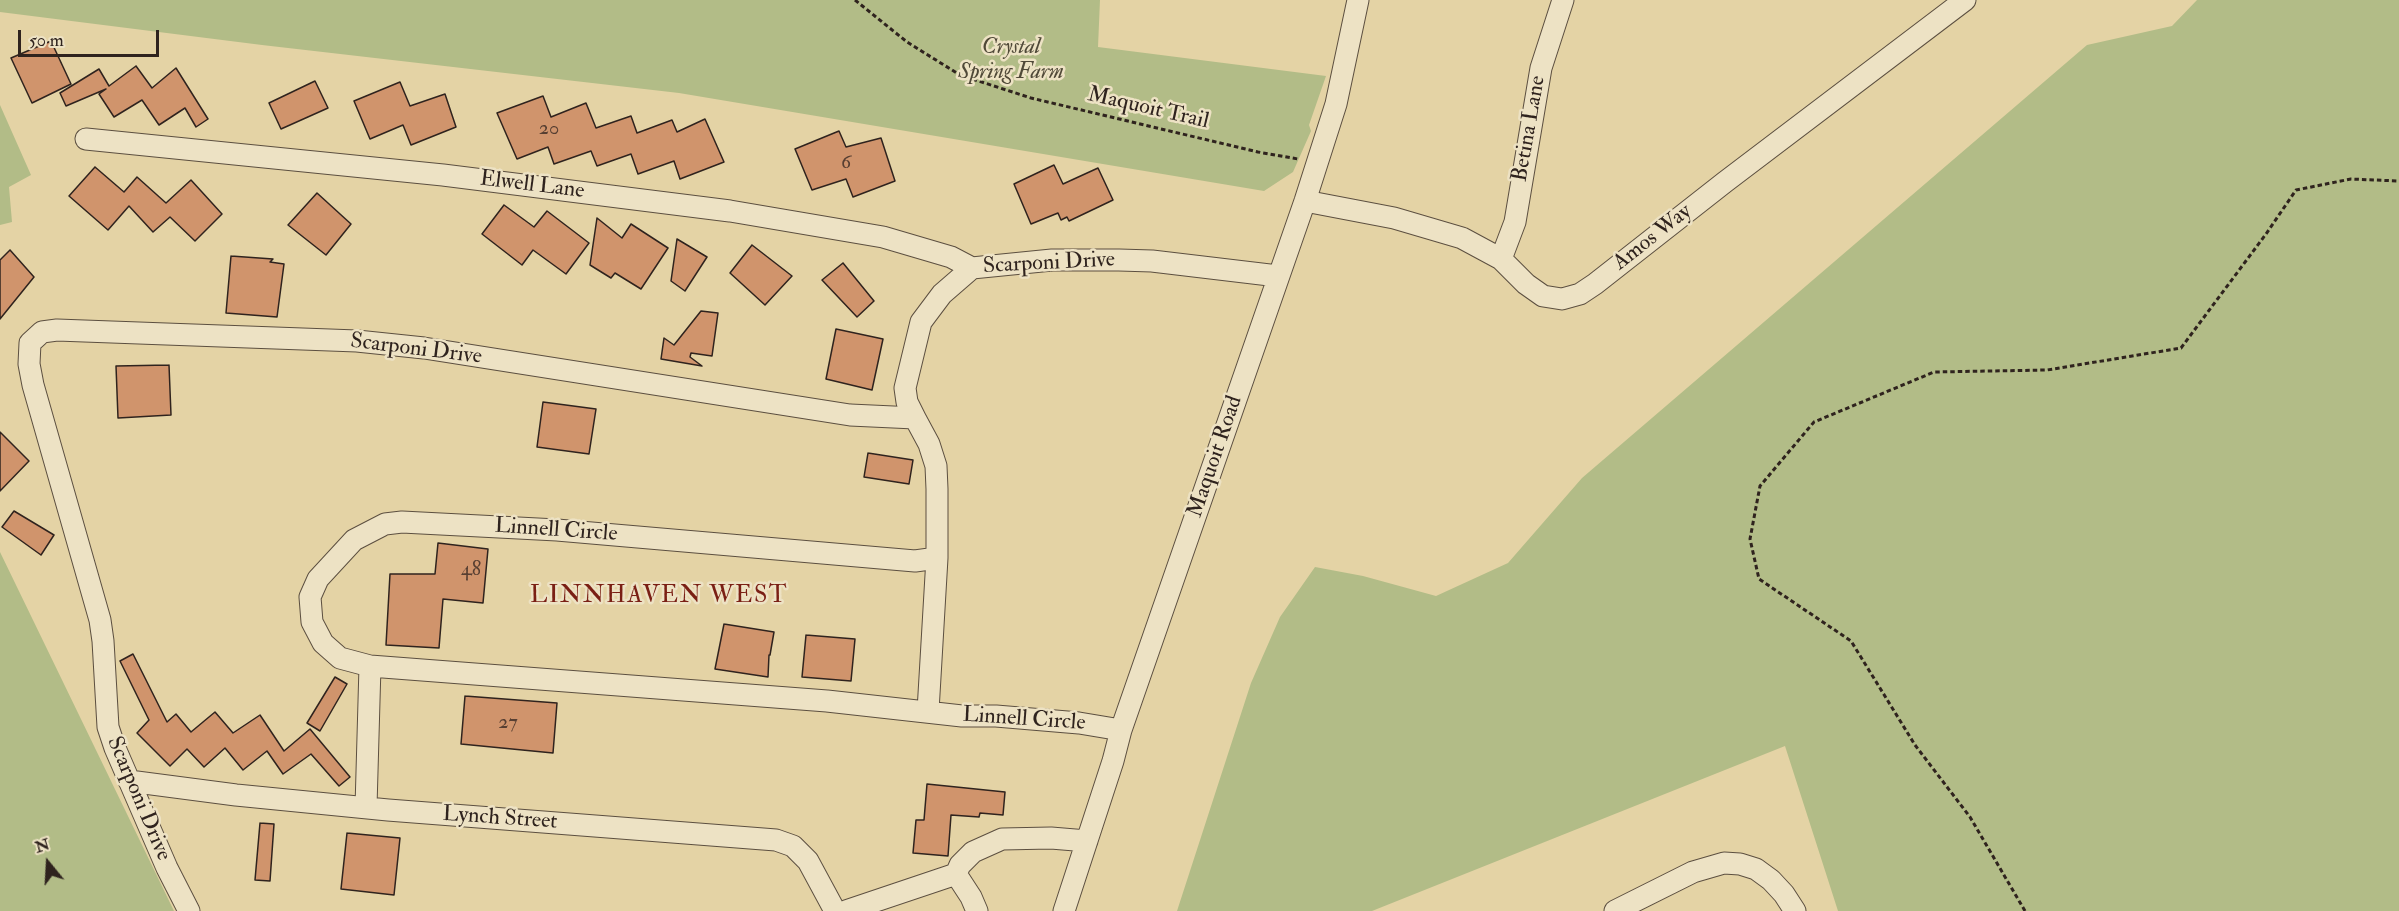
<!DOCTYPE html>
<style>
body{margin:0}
#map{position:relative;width:2399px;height:911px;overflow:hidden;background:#e4d3a5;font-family:"IM FELL Double Pica",serif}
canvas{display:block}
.north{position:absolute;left:18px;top:833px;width:60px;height:60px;-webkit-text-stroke:4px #ede2c4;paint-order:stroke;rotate:342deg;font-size:16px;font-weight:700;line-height:24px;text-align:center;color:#2f231e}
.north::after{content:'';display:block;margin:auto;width:21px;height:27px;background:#2f231e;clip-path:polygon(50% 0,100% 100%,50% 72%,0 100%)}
.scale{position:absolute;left:18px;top:30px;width:141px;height:27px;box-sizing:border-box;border:3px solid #2f231e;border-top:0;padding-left:8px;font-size:18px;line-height:21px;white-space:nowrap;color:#2f231e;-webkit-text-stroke:4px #ede2c4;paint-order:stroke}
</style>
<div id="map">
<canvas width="2399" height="911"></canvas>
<div class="north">N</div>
<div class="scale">50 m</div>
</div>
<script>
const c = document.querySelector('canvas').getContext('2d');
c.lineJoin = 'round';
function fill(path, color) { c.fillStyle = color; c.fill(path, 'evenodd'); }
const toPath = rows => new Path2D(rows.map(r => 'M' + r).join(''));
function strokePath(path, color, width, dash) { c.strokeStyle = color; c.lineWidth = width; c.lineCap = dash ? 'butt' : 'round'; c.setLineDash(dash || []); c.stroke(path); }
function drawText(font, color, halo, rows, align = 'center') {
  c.font = font + ' "IM FELL Double Pica",serif'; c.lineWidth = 5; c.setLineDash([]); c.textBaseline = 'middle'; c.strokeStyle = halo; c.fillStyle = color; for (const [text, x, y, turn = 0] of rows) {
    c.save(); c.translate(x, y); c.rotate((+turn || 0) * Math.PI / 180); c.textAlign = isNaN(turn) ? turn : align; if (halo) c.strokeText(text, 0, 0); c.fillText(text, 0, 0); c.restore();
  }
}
fill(toPath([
 [0,0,1100,0,1098,47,1326,76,1309,125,1311,131,1293,172,1264,191,679,93,262,45,0,12],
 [2197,0,2399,0,2399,911,1838,911,1785,746,1372,911,1177,911,1251,683,1280,617,1315,567,1363,576,1436,596,1508,563,1582,478,2087,45,2172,26],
 [0,105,31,175,9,187,12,222,0,225],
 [0,552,174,911,0,911]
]), '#b2bc87');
const building = toPath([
 [51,41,71,84,32,103,11,58,51,41],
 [136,66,152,88,176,68,208,119,196,127,185,108,159,125,142,100,114,117,99,94,106,89,66,106,60,93,99,69,109,86,136,66],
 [315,81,328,108,281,129,269,103,315,81],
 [400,82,410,106,445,94,456,127,411,145,403,125,370,139,354,101,400,82],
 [543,96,551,117,586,103,596,128,631,116,637,133,672,120,677,132,705,119,724,162,680,179,674,161,638,174,631,154,597,166,591,151,554,164,548,147,517,159,497,113,543,96],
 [839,131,846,147,881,138,895,181,853,197,846,179,812,190,795,149,839,131],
 [1054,165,1063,184,1098,168,1113,200,1069,221,1067,217,1061,220,1058,213,1031,224,1014,184,1054,165],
 [95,167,124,192,137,177,166,203,191,180,222,214,195,241,170,217,153,232,129,206,108,230,69,196,95,167],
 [317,193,351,224,326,255,288,225,317,193],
 [504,205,534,227,547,211,589,243,566,274,533,250,522,265,482,234,504,205],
 [597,218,622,238,631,224,668,248,641,289,615,273,611,278,590,265,597,218],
 [677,239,707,257,685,291,671,281,677,239],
 [752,245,792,276,765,305,730,273,752,245],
 [10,250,34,277,0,319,0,260,10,250],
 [231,256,273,259,270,262,284,264,277,317,226,313,231,256],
 [843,263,874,301,857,317,822,280,843,263],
 [701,311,718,313,712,356,691,353,690,357,702,366,661,359,664,338,674,345,701,311],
 [836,329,883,339,872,390,826,379,836,329],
 [169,365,171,415,118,418,116,366,169,365],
 [543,402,596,409,589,454,537,447,543,402],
 [0,432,29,461,0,491,0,432],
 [868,453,913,460,909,484,864,477,868,453],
 [14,511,54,535,41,555,2,527,14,511],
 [438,543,488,549,483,603,443,599,439,648,386,645,390,574,435,574,438,543],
 [724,624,774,632,770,655,769,655,768,677,715,669,724,624],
 [806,635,855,639,851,681,802,677,806,635],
 [133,654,167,722,176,714,191,732,215,712,233,733,260,715,284,751,310,729,350,777,339,786,311,754,283,774,267,751,243,770,225,748,204,767,187,749,170,766,137,733,149,720,120,661,133,654],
 [335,677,347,684,320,731,307,723,335,677],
 [465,696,557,703,553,753,461,744,465,696],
 [927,784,1005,792,1003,815,980,813,979,817,951,815,948,856,913,853,916,820,924,820,927,784],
 [260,823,274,824,270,881,255,880,260,823],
 [347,833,400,838,394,895,341,889,347,833]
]);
fill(building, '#d0946c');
strokePath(building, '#2f231e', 1.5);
const minor = toPath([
 [86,139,443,175,730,211,883,237,951,257,972,268],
 [1305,201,1394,218,1462,238,1501,259,1526,284,1543,296,1562,299,1580,294,1595,284,1725,182,1965,0],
 [1501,259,1515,222,1541,68,1563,0],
 [915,418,929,444,936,466,937,489,937,558,928,711],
 [937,558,915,561,557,530,402,522,385,524,354,540,318,579,310,597,312,622,323,643,340,658,370,666,827,701,962,716,996,716,1079,723,1121,730],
 [129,781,236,795,388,810,776,840,793,846,808,861,835,911],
 [366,807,370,666],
 [956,874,960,865,973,852,1002,839,1051,838,1087,841],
 [189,911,167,868,115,748,108,727,103,641,100,620,33,385,29,364,30,343,42,332,57,330,357,341,424,348,850,415,915,418,907,402,905,388,921,322,942,294,972,268,1052,260,1119,260,1152,261,1278,276],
 [846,911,956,874,971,897,977,911],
 [1064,911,1113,761,1121,730,1305,201,1336,104,1358,0],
 [1615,911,1693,872,1724,863,1740,864,1756,869,1771,880,1784,894,1795,911]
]);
strokePath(minor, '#5c4f40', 23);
strokePath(toPath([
 [855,0,907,42,960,75,1031,98,1258,152,1298,159],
 [2025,911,1970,817,1915,745,1851,641,1759,579,1750,539,1760,486,1814,422,1934,372,2047,370,2181,348,2266,234,2296,190,2351,179,2399,181]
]), '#2f231e', 3, [4.5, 3]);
strokePath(minor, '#ede2c4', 21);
drawText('20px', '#573f32', null, [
 ["20",549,130],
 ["6",846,164],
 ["48",471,571],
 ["27",508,724]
]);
drawText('italic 22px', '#504938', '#ede2c4', [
 ["Crystal",1011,48],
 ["Spring Farm",1011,73]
]);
drawText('22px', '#2f231e', '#ede2c4', [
 ["Maquoit Trail",1148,109,13],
 ["Betina Lane",1530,129,-80],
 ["Elwell Lane",532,186,7],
 ["Amos Way",1653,238,-38],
 ["Scarponi Drive",1049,264,-3],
 ["Scarponi Drive",416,350,7],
 ["Maquoit Road",1216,457,-71],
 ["Linnell Circle",556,531,4],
 ["Linnell Circle",1024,720,4],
 ["Scarponi Drive",138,799,67],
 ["Lynch Street",500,819,4]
]);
c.letterSpacing = '1.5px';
drawText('24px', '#7a1f14', '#ede2c4', [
 ["LINNHAVEN WEST",659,597]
]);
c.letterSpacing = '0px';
</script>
